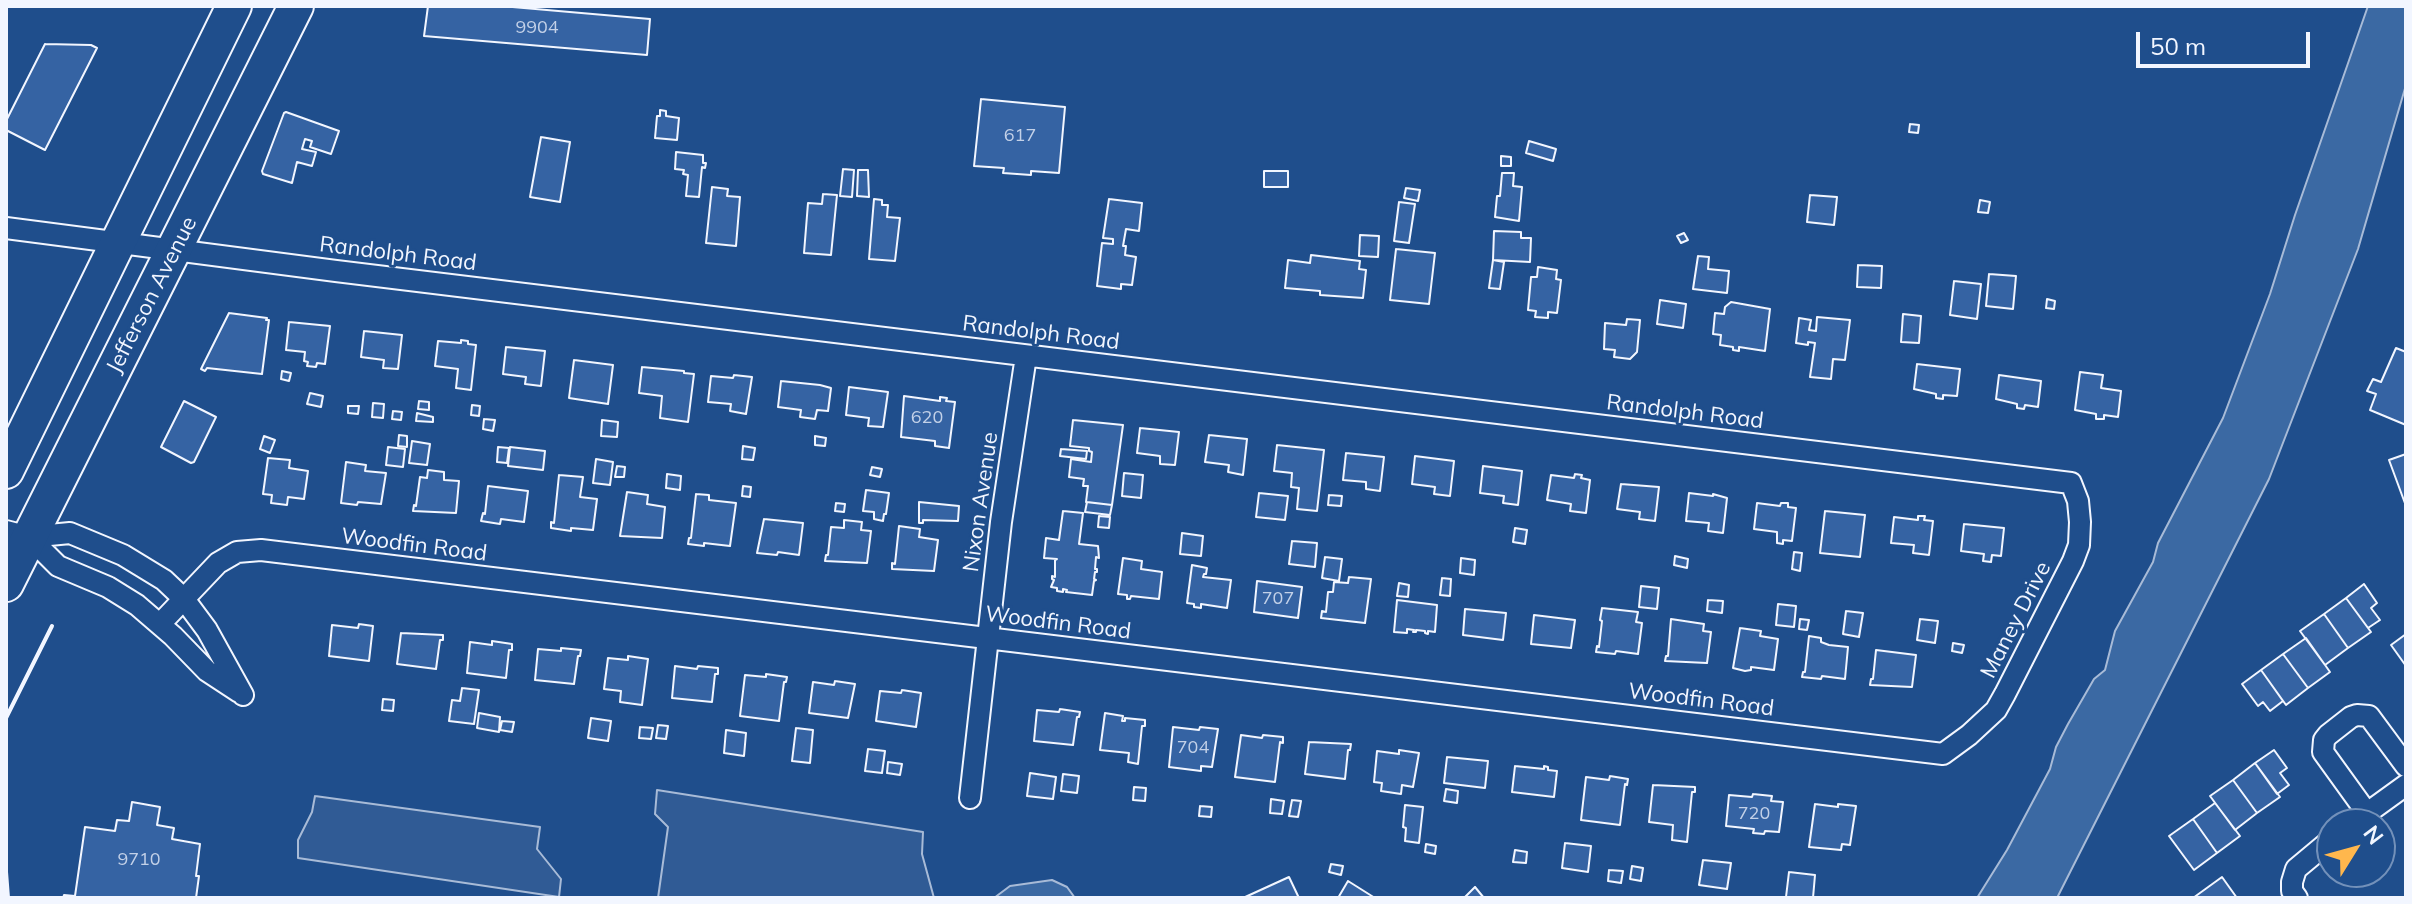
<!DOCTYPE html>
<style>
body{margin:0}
#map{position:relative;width:2412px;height:904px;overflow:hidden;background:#1f4e8c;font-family:Mulish,sans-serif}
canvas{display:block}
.frame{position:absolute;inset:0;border:8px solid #f2f6ff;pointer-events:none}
.north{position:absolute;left:2316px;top:808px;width:80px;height:80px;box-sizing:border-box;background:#1f4e8c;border:2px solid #7391ba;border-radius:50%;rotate:53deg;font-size:22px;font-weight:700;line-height:32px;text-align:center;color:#f2f6ff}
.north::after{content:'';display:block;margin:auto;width:28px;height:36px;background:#ffb74d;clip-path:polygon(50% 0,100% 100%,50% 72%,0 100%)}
.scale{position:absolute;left:2136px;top:32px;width:174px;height:36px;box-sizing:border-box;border:4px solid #f2f6ff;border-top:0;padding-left:10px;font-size:24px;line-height:28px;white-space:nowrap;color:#f2f6ff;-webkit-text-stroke:6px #1f4e8c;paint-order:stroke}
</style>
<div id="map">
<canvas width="2412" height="904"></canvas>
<div class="frame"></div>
<div class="north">N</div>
<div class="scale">50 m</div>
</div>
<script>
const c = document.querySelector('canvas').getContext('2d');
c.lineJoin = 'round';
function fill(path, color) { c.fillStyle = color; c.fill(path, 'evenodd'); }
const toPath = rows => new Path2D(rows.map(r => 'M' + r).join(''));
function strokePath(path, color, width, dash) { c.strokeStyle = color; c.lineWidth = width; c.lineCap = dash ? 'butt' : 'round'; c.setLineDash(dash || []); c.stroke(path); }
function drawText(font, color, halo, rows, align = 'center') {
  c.font = font + ' Mulish,sans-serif'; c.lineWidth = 6; c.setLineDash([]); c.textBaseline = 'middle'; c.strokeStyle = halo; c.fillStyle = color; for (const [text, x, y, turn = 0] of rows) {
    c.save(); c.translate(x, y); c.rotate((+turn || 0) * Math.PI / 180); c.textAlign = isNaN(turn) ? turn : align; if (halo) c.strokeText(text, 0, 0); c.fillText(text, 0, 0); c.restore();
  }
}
const parking = toPath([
 [657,790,923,832,922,854,934,898,658,898,668,827,655,814,657,790],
 [315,796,540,827,537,849,561,879,559,897,298,858,298,840,312,812,315,796]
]);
fill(parking, '#305b95');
strokePath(parking, '#a8bbd7', 2);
const water = toPath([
 [2368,6,2406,6,2406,85,2358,249,2269,479,2057,898,1977,898,2007,850,2050,769,2056,747,2068,724,2094,679,2105,670,2115,631,2153,562,2158,543,2223,418,2270,294,2295,215,2368,6],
 [1052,880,1067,887,1075,898,994,898,1010,886,1052,880]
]);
fill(water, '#3b69a3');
strokePath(water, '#a8bbd7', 2);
const building = toPath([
 [428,6,501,6,650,19,647,55,424,36,428,6],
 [45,44,91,45,97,48,45,150,6,130,6,121,45,44],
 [981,99,1065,107,1059,173,1031,171,1031,175,1003,173,1004,168,974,166,981,99],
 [660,110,666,111,666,116,679,118,677,140,655,138,657,116,660,116,660,110],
 [286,112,339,131,331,154,310,147,312,141,305,139,302,149,316,152,312,166,297,162,292,183,263,174,262,171,284,113,286,112],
 [1910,124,1919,125,1918,133,1909,132,1910,124],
 [541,137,570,142,560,202,530,197,541,137],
 [1529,141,1556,149,1553,161,1526,153,1529,141],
 [676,152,703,155,703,163,706,163,705,168,702,167,699,197,686,196,688,175,683,174,684,170,675,169,676,152],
 [1501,156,1511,157,1511,166,1501,166,1501,156],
 [843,169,854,170,852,197,840,196,843,169],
 [858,170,868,170,869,197,857,196,858,170],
 [1264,171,1288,171,1288,187,1264,187,1264,171],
 [1502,173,1514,173,1513,186,1522,187,1519,221,1495,217,1497,196,1500,196,1502,173],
 [712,187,728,189,727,196,740,197,736,246,706,243,712,187],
 [1406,188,1420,190,1418,201,1404,198,1406,188],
 [823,194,837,195,831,255,804,253,808,203,822,204,823,194],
 [1810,195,1837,197,1834,225,1807,222,1810,195],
 [874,199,882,200,882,205,888,205,887,217,900,218,895,261,869,259,874,199],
 [1109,199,1142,203,1139,231,1126,229,1123,246,1126,246,1125,255,1136,257,1132,285,1121,284,1121,289,1097,286,1102,243,1113,244,1113,239,1103,238,1109,199],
 [1980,200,1990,202,1988,213,1978,212,1980,200],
 [1399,202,1415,204,1409,243,1394,241,1399,202],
 [1494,231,1521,232,1521,238,1531,238,1530,262,1493,260,1494,231],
 [1684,233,1688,240,1681,243,1677,236,1684,233],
 [1360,235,1379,236,1378,257,1359,256,1360,235],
 [1396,249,1435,253,1429,304,1390,300,1396,249],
 [1311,255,1360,261,1359,269,1366,270,1363,298,1320,295,1320,291,1285,288,1288,260,1310,263,1311,255],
 [1698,256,1709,257,1708,269,1729,271,1727,293,1693,289,1698,256],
 [1493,260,1504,262,1500,289,1489,288,1493,260],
 [1858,265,1882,266,1881,288,1857,287,1858,265],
 [1538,267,1557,270,1556,279,1561,280,1557,313,1548,312,1548,318,1535,317,1536,311,1528,310,1531,277,1537,277,1538,267],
 [1989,274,2016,276,2013,309,1986,306,1989,274],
 [1954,281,1981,284,1977,319,1950,315,1954,281],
 [2047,299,2055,301,2054,309,2046,308,2047,299],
 [1660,300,1686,304,1683,328,1657,324,1660,300],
 [1731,302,1770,309,1765,351,1739,347,1739,351,1733,350,1733,347,1720,345,1721,335,1713,334,1715,313,1724,314,1725,307,1731,302],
 [229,313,267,318,266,320,269,320,262,374,207,368,205,371,201,369,229,313],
 [1903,314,1921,316,1919,343,1901,342,1903,314],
 [1817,317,1850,320,1845,360,1833,359,1831,379,1810,377,1815,343,1808,342,1808,345,1796,343,1799,318,1811,320,1809,330,1816,331,1817,317],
 [1627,319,1640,320,1637,352,1630,359,1614,357,1615,350,1604,349,1605,323,1626,325,1627,319],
 [289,322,330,326,325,364,317,363,316,367,307,366,308,362,304,361,305,352,286,350,289,322],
 [364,331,402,335,398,369,383,368,384,360,361,357,364,331],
 [461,340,468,341,468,344,476,345,471,390,456,388,458,369,435,366,438,341,461,343,461,340],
 [506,347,545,351,541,386,525,384,526,377,503,374,506,347],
 [2396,348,2406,352,2406,425,2370,410,2376,394,2367,391,2373,379,2381,382,2396,348],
 [574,360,613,365,608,404,569,398,574,360],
 [1917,364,1960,369,1957,396,1943,395,1943,399,1936,398,1936,394,1914,389,1917,364],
 [642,367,684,371,684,373,694,374,688,422,660,418,662,396,639,393,642,367],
 [282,371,291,373,289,381,281,379,282,371],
 [2080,372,2103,375,2101,388,2121,391,2118,417,2104,415,2104,419,2096,419,2096,414,2075,410,2080,372],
 [734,375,752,377,746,414,730,411,731,404,708,402,711,376,733,378,734,375],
 [1999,375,2041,381,2038,407,2025,405,2024,409,2017,408,2017,404,1996,399,1999,375],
 [781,381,820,385,831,388,828,411,817,410,815,419,800,417,801,410,778,407,781,381],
 [849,387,888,392,883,427,868,426,869,418,846,415,849,387],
 [310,393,323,396,321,407,307,404,310,393],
 [904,396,940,401,940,397,947,398,946,401,955,402,949,448,935,446,935,441,901,437,904,396],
 [184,401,216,417,194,462,191,463,161,447,184,401],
 [419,401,429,402,429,410,418,409,419,401],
 [373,403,384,404,383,418,372,417,373,403],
 [472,405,480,406,479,416,471,415,472,405],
 [348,406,359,406,358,414,348,413,348,406],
 [393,411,402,412,401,420,392,419,393,411],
 [417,413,433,417,433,422,416,421,417,413],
 [484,419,495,420,493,431,483,429,484,419],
 [602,420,618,422,617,437,601,436,602,420],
 [1073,420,1123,425,1112,505,1086,502,1088,486,1083,486,1084,479,1069,477,1071,459,1091,462,1092,452,1089,451,1089,448,1070,446,1073,420],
 [1140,428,1179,432,1175,465,1160,464,1160,456,1137,453,1140,428],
 [399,435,407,436,407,447,398,446,399,435],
 [1209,435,1247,439,1243,475,1228,472,1229,465,1205,462,1209,435],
 [264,436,275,440,270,453,260,449,264,436],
 [815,436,826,438,825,446,815,445,815,436],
 [412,441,430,444,427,465,409,463,412,441],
 [1277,445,1324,450,1317,511,1297,509,1299,488,1291,487,1292,473,1274,471,1277,445],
 [743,446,755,448,753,460,742,459,743,446],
 [388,447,405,449,403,467,386,465,388,447],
 [498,447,509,448,507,463,497,462,498,447],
 [510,447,545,451,543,470,508,466,510,447],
 [1061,449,1087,451,1086,459,1060,456,1061,449],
 [1346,453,1384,457,1380,491,1366,489,1366,482,1343,480,1346,453],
 [2406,454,2406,506,2389,460,2406,454],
 [1415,456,1454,461,1450,496,1434,494,1435,487,1412,484,1415,456],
 [268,458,290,460,289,468,308,471,304,499,288,497,287,505,271,503,272,495,263,494,268,458],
 [596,459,613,462,610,485,593,483,596,459],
 [346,462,366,465,365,471,386,473,381,504,358,502,357,505,341,503,346,462],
 [617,466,625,467,624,477,615,477,617,466],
 [1483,466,1522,471,1518,505,1503,503,1504,496,1480,493,1483,466],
 [872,467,882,469,880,477,870,475,872,467],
 [428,470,444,472,444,480,459,481,456,513,413,511,414,505,416,506,420,477,427,478,428,470],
 [1124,473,1143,475,1141,498,1122,496,1124,473],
 [667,474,681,476,680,490,666,488,667,474],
 [1575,474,1582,475,1581,478,1590,480,1586,513,1570,511,1571,504,1547,500,1551,475,1574,478,1575,474],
 [559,475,583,477,580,497,597,499,593,530,571,528,571,531,551,528,551,522,554,523,559,475],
 [1621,484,1659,487,1655,521,1639,519,1640,512,1617,509,1621,484],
 [488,486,528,491,524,522,501,519,500,524,481,521,483,513,485,514,488,486],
 [743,486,751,487,750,497,742,496,743,486],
 [866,490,889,493,886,514,884,514,883,521,874,519,874,512,863,511,866,490],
 [627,492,648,495,647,504,665,507,662,538,620,536,627,492],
 [1259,493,1288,496,1285,520,1256,517,1259,493],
 [1689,493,1713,496,1713,494,1727,498,1723,533,1708,531,1709,523,1686,521,1689,493],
 [696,494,709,495,709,500,736,503,730,546,704,543,704,546,688,544,689,538,691,538,696,494],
 [1329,495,1342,496,1341,506,1328,505,1329,495],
 [919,502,959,506,958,521,923,520,923,523,919,523,919,502],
 [1087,502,1112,505,1110,515,1085,512,1087,502],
 [836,503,845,504,844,512,835,511,836,503],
 [1757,503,1780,506,1781,503,1788,503,1788,507,1796,508,1792,541,1783,540,1783,544,1777,543,1777,532,1754,529,1757,503],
 [1063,511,1083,513,1079,544,1098,546,1099,558,1096,557,1095,569,1097,569,1097,572,1095,572,1094,579,1096,580,1094,581,1092,595,1066,592,1067,590,1063,589,1063,592,1057,591,1057,588,1051,587,1054,580,1052,579,1052,576,1055,577,1055,560,1057,559,1044,558,1046,538,1059,540,1063,511],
 [1825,511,1865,515,1860,557,1820,553,1825,511],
 [1099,516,1110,517,1109,528,1098,527,1099,516],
 [1918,516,1925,516,1924,520,1933,521,1929,555,1913,553,1914,545,1891,543,1894,517,1918,520,1918,516],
 [764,519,803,523,799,555,778,552,777,555,757,553,764,519],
 [844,520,862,522,861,530,871,531,867,563,825,561,826,555,828,555,831,527,844,528,844,520],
 [1964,524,2004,528,2001,556,1992,555,1991,562,1983,561,1984,554,1961,551,1964,524],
 [899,526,920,529,919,537,938,540,934,571,892,569,892,563,895,564,899,526],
 [1515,528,1527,530,1525,544,1513,542,1515,528],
 [1182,533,1203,536,1201,556,1180,554,1182,533],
 [1292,541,1317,543,1315,567,1289,564,1292,541],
 [1794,552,1802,553,1800,571,1792,569,1794,552],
 [1675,556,1688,559,1687,568,1674,565,1675,556],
 [1325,557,1342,559,1339,581,1322,578,1325,557],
 [1123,558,1142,561,1141,569,1162,572,1159,599,1131,596,1130,599,1127,599,1127,595,1118,594,1123,558],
 [1461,558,1475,560,1474,575,1460,573,1461,558],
 [1192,565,1207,568,1206,574,1204,574,1203,577,1231,580,1227,608,1201,604,1201,608,1194,607,1194,604,1187,603,1192,565],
 [1349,577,1371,579,1365,623,1321,618,1322,611,1326,612,1328,592,1333,592,1334,582,1348,583,1349,577],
 [1442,578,1451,579,1450,596,1440,595,1442,578],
 [1257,581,1302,587,1298,618,1254,612,1257,581],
 [1399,583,1409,585,1408,597,1397,596,1399,583],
 [2364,584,2377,603,2371,608,2380,620,2368,628,2346,598,2364,584],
 [1641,586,1659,588,1657,609,1639,607,1641,586],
 [2346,598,2371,632,2348,648,2324,614,2346,598],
 [1397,600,1437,605,1435,632,1428,631,1428,634,1425,633,1425,631,1416,630,1416,632,1413,632,1414,630,1407,629,1407,633,1394,632,1397,600],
 [1708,600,1723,601,1722,613,1707,611,1708,600],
 [1778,604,1796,606,1794,627,1776,625,1778,604],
 [1602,608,1638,612,1636,622,1642,623,1638,654,1616,651,1615,654,1596,652,1597,646,1599,647,1602,621,1600,620,1602,608],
 [1465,609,1506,613,1503,640,1463,635,1465,609],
 [1846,611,1863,613,1859,637,1843,634,1846,611],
 [2324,614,2348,648,2325,665,2300,631,2324,614],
 [1534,615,1575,620,1571,648,1531,644,1534,615],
 [1671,619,1704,624,1703,631,1711,632,1707,663,1665,661,1666,656,1668,656,1671,619],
 [1800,619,1809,620,1807,630,1799,629,1800,619],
 [1920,619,1938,621,1935,643,1917,640,1920,619],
 [359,624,373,626,369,661,329,656,332,625,358,628,359,624],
 [1740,628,1761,631,1760,636,1778,639,1774,670,1751,667,1751,670,1745,671,1733,668,1740,628],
 [401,633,443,635,443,640,440,640,436,669,397,664,401,633],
 [2406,634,2406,666,2391,645,2406,634],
 [1809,636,1821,638,1821,642,1829,645,1848,647,1845,679,1822,676,1821,679,1802,677,1803,672,1805,672,1809,636],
 [2306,638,2330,672,2308,688,2283,654,2306,638],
 [492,641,512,644,512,650,509,650,506,678,467,673,470,642,492,645,492,641],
 [1953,643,1964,645,1962,653,1952,651,1953,643],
 [561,648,581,650,580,656,578,656,574,684,535,680,538,649,561,651,561,648],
 [1876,650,1916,655,1912,687,1870,685,1871,679,1873,679,1876,650],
 [2283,654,2308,688,2286,705,2261,670,2283,654],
 [628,656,648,659,642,705,620,702,621,691,604,689,608,658,628,660,628,656],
 [675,666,697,669,698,666,718,668,718,674,715,674,712,702,672,698,675,666],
 [2261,670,2283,701,2270,711,2263,702,2258,706,2242,684,2261,670],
 [766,674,787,677,786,682,784,682,779,721,740,716,745,675,766,677,766,674],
 [835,681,855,684,848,718,809,713,813,682,834,685,835,681],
 [462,688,479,690,474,724,449,721,452,700,460,701,462,688],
 [902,690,921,693,916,727,876,721,880,691,901,693,902,690],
 [383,699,394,700,393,711,382,710,383,699],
 [1060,709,1080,712,1079,717,1077,717,1073,745,1034,741,1037,710,1059,712,1060,709],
 [479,713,500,717,499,732,477,728,479,713],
 [1105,713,1123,716,1122,721,1125,721,1125,718,1145,720,1145,726,1142,726,1138,764,1128,762,1129,753,1100,750,1105,713],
 [591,718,611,721,608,741,588,738,591,718],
 [502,721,514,722,512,732,500,730,502,721],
 [658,725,668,726,666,739,656,738,658,725],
 [640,727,653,728,651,739,639,738,640,727],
 [1173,727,1199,730,1200,727,1218,729,1212,767,1201,766,1201,771,1169,767,1173,727],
 [796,728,813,730,810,763,792,761,796,728],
 [726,730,746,733,744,756,724,753,726,730],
 [1241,735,1262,738,1263,735,1283,737,1283,743,1280,742,1275,782,1235,777,1241,735],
 [1309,742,1351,744,1350,750,1348,750,1345,779,1305,774,1309,742],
 [868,749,885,751,882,773,865,771,868,749],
 [1399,750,1419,753,1413,787,1402,785,1401,794,1381,791,1382,783,1374,782,1377,751,1399,754,1399,750],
 [2274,750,2287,768,2280,773,2289,785,2277,794,2255,763,2274,750],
 [1447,757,1488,761,1485,788,1444,783,1447,757],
 [888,762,902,764,900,775,887,773,888,762],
 [2255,763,2280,797,2257,813,2233,780,2255,763],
 [1515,766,1544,769,1544,766,1548,767,1548,770,1557,771,1554,797,1512,792,1515,766],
 [1030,773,1056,777,1053,799,1027,796,1030,773],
 [1063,774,1079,776,1077,793,1061,791,1063,774],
 [1610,776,1628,779,1627,785,1625,784,1620,825,1581,820,1586,777,1609,780,1610,776],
 [2233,780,2257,813,2235,830,2210,796,2233,780],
 [1653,785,1695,787,1695,792,1692,792,1687,842,1672,840,1673,825,1649,822,1653,785],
 [1134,787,1146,788,1145,801,1133,800,1134,787],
 [1446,789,1458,791,1457,803,1444,801,1446,789],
 [1753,794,1772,796,1771,801,1783,802,1779,832,1765,831,1764,834,1753,833,1754,829,1726,826,1729,795,1752,797,1753,794],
 [1271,799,1284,801,1282,814,1270,813,1271,799],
 [1292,800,1301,801,1298,817,1289,816,1292,800],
 [132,802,160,807,157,825,174,828,172,839,200,844,196,876,199,876,196,898,63,898,64,895,75,896,85,827,115,831,117,820,129,821,132,802],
 [2215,803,2240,836,2217,853,2193,819,2215,803],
 [1815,804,1838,807,1838,804,1856,806,1850,845,1842,844,1841,850,1809,847,1815,804],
 [1405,805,1423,807,1419,843,1405,841,1406,828,1403,827,1405,805],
 [1200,806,1212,807,1211,817,1199,816,1200,806],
 [2193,819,2217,853,2194,870,2169,836,2193,819],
 [1565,843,1591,846,1588,872,1562,868,1565,843],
 [1426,844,1436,846,1435,854,1425,852,1426,844],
 [1515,850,1527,852,1526,863,1513,862,1515,850],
 [1703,860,1731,863,1727,889,1699,885,1703,860],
 [1331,864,1343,866,1341,875,1329,872,1331,864],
 [1632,866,1643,868,1641,881,1630,879,1632,866],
 [1609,870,1623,871,1621,883,1608,881,1609,870],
 [1789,872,1815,875,1813,898,1786,897,1789,872],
 [1289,877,1299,898,1243,898,1289,877],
 [2222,877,2237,898,2193,898,2222,877],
 [1348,881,1375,898,1338,898,1348,881],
 [1475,887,1484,898,1464,898,1475,887]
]);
fill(building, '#3563a3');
strokePath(building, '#f2f6ff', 2);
const street = toPath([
 [6,228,336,271,2071,483,2078,501,2080,522,2079,545,2073,561,2005,694,1996,710,1969,735,1943,754,261,550,237,552,218,563,160,624],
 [6,531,29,537,70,533,123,555,164,580,184,599,207,630,243,695],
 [29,537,58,566,108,587,137,605,173,636,207,671,239,692],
 [970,798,1001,522,1026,356],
 [2367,813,2323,752,2324,740,2328,735,2351,717,2357,715,2369,716,2406,766],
 [2352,824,2406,785],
 [2297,898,2292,891,2292,882,2296,869,2332,839]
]);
const primary = toPath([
 [6,471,234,6],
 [6,584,296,6]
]);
strokePath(street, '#f2f6ff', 24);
strokePath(primary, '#f2f6ff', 38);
strokePath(street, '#1f4e8c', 20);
strokePath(primary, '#1f4e8c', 34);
strokePath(toPath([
 [6,718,52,626],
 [6,872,8,898]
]), '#f2f6ff', 4);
drawText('18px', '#c3d1e8', null, [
 ["9904",537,28],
 ["617",1020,136],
 ["620",927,418],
 ["707",1278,599],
 ["704",1193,748],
 ["720",1754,814],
 ["9710",139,860]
]);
drawText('22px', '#f2f6ff', '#1f4e8c', [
 ["Randolph Road",398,254,7],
 ["Jefferson Avenue",152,295,-63],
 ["Randolph Road",1041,333,7],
 ["Randolph Road",1685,412,7],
 ["Nixon Avenue",981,502,-82],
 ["Woodfin Road",414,545,7],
 ["Maney Drive",2016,620,-63],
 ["Woodfin Road",1058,623,7],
 ["Woodfin Road",1701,700,7]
]);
</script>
